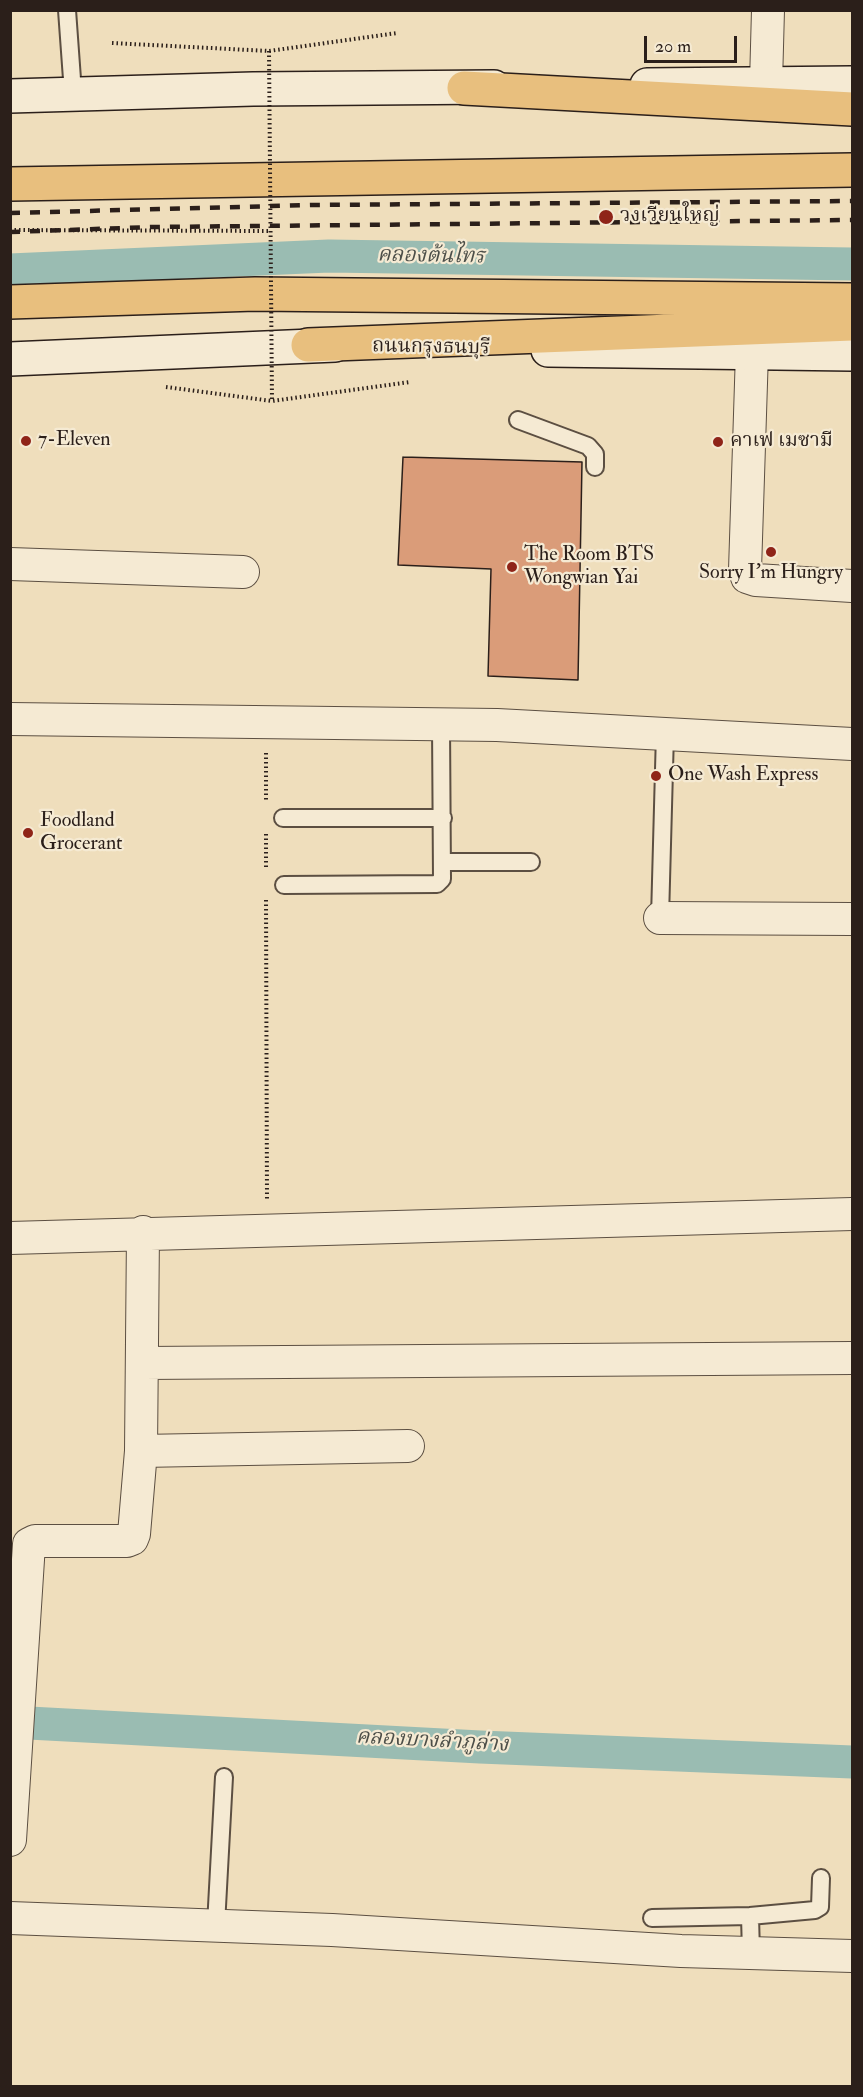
<!DOCTYPE html>
<meta charset="utf-8">
<style>
body{margin:0}
#map{position:relative;width:863px;height:2097px;overflow:hidden;background:#efdebc;font-family:"IM FELL Double Pica",serif}
canvas{display:block}
.frame{position:absolute;inset:0;border:12px solid #2b1f1a;pointer-events:none}
.scale{position:absolute;left:644px;top:36px;width:93px;height:27px;box-sizing:border-box;border:3px solid #2b1f1a;border-top:0;padding-left:8px;font-size:18px;line-height:21px;white-space:nowrap;color:#2b1f1a;-webkit-text-stroke:4px #f5ead3;paint-order:stroke}
</style>
<div id="map">
<canvas width="863" height="2097"></canvas>
<div class="frame"></div>
<div class="scale">20 m</div>
</div>
<script>
const c = document.querySelector('canvas').getContext('2d');
c.lineJoin = 'round';
const toPath = rows => new Path2D(rows.map(r => 'M' + r).join(''));
function strokePath(path, color, width, dash) { c.strokeStyle = color; c.lineWidth = width; c.lineCap = dash ? 'butt' : 'round'; c.setLineDash(dash || []); c.stroke(path); }
function fill(path, color) { c.fillStyle = color; c.fill(path, 'evenodd'); }
function drawText(font, color, halo, rows, align = 'center') {
  c.font = font + ' "IM FELL Double Pica","Noto Serif Thai",serif'; c.lineWidth = 4.5; c.setLineDash([]); c.textBaseline = 'middle'; c.strokeStyle = halo; c.fillStyle = color; for (const [text, x, y, turn = 0] of rows) {
    c.save(); c.translate(x, y); c.rotate((+turn || 0) * Math.PI / 180); c.textAlign = isNaN(turn) ? turn : align; if (halo) c.strokeText(text, 0, 0); c.fillText(text, 0, 0); c.restore();
  }
}
strokePath(toPath([
 [10,270,329,256,852,264],
 [10,1722,480,1747,852,1762]
]), '#9abcb2', 33);
const building = toPath([
 [403,457,582,462,578,680,488,676,491,569,398,565,403,457]
]);
fill(building, '#da9c79');
strokePath(building, '#2b1f1a', 1.5);
const lane = toPath([
 [67,10,73,93],
 [518,420,588,446,595,454,595,467],
 [283,818,443,818],
 [442,862,531,862],
 [284,885,437,884,442,879,441,724],
 [660,918,665,733],
 [750,1916,751,1953],
 [652,1918,750,1916,815,1910,820,1907,821,1878],
 [216,1925,224,1777]
]);
const street = toPath([
 [766,83,768,10],
 [752,352,745,570,747,577,756,580,852,586],
 [10,564,243,572],
 [10,719,497,725,852,744],
 [660,918,852,919],
 [10,1238,852,1214],
 [144,1363,852,1358],
 [141,1451,408,1446],
 [10,1840,29,1544,35,1541,127,1541,132,1539,134,1534,141,1451,143,1232],
 [10,1918,332,1930,681,1951,852,1956]
]);
const secondary = toPath([
 [647,85,852,83],
 [10,96,253,89,494,87],
 [548,350,852,354],
 [10,359,335,345]
]);
const primary = toPath([
 [464,88,852,109],
 [10,184,852,170],
 [10,302,255,294,852,300],
 [308,345,852,324]
]);
strokePath(lane, '#5c4f42', 20);
strokePath(street, '#5c4f42', 34);
strokePath(secondary, '#2b1f1a', 36);
strokePath(primary, '#2b1f1a', 36);
strokePath(toPath([
 [112,43,269,51,397,33],
 [10,230,271,231],
 [166,387,272,401,410,382],
 [266,753,266,802],
 [266,834,266,868],
 [266,900,267,1201]
]), '#2b1f1a', 4, [1.5, 3]);
strokePath(lane, '#f5ead3', 16);
strokePath(street, '#f5ead3', 32);
strokePath(secondary, '#f5ead3', 33);
strokePath(primary, '#e8bf7e', 33);
strokePath(toPath([
 [10,213,312,205,852,201],
 [10,232,153,227,852,220]
]), '#2b1f1a', 4.5, [10, 10]);
strokePath(toPath([
 [269,51,272,401]
]), '#2b1f1a', 4, [1.5, 3]);
for (const [x, y, r, color] of [
 [606,217,8,"#8f2418"],
 [26,441,6,"#8f2418"],
 [718,442,6,"#8f2418"],
 [771,552,6,"#8f2418"],
 [512,567,6,"#8f2418"],
 [656,776,6,"#8f2418"],
 [28,833,6,"#8f2418"]
]) { const dot = new Path2D(); dot.arc(x, y, r, 0, 2 * Math.PI); c.fillStyle = color; c.fill(dot); strokePath(dot, '#f5ead3', 2); }
drawText('20px', '#2b1f1a', '#f5ead3', [
 ["วงเวียนใหญ่",620,217],
 ["7-Eleven",38,441],
 ["คาเฟ เมซามี",730,442],
 ["The Room BTS",524,556],
 ["Wongwian Yai",524,579],
 ["Sorry I’m Hungry",771,574,"center"],
 ["One Wash Express",668,776],
 ["Foodland",40,822],
 ["Grocerant",40,845]
], 'left');
drawText('20px', '#2b1f1a', '#f5ead3', [
 ["ถนนกรุงธนบุรี",431,348,1]
]);
drawText('italic 21px', '#4c4e48', '#f5ead3', [
 ["คลองต้นไทร",431,257,1],
 ["คลองบางลำภูล่าง",432,1742,3]
]);
</script>
